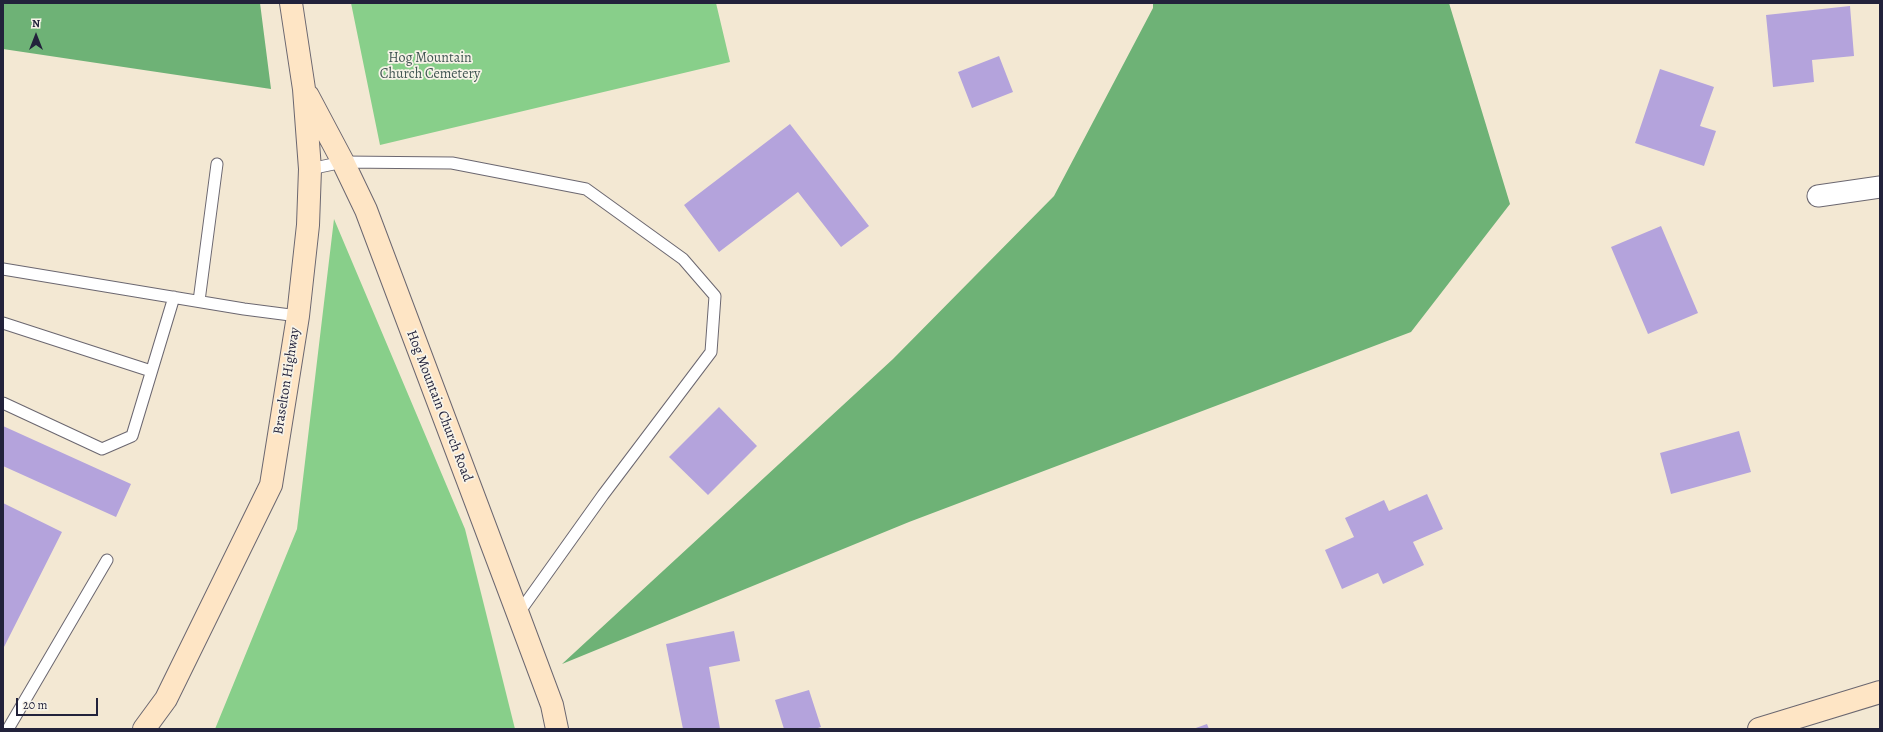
<!DOCTYPE html>
<style>
body{margin:0}
#map{position:relative;width:1883px;height:732px;overflow:hidden;background:#f3e8d3;font-family:Alegreya,serif}
canvas{display:block}
.frame{position:absolute;inset:0;border:4px solid #22223b;pointer-events:none}
.north{position:absolute;left:16px;top:16px;width:40px;height:40px;-webkit-text-stroke:3px #f7f3e8;paint-order:stroke;rotate:0deg;font-size:11px;font-weight:700;line-height:16px;text-align:center;color:#22223b}
.north::after{content:'';display:block;margin:auto;width:14px;height:18px;background:#22223b;clip-path:polygon(50% 0,100% 100%,50% 72%,0 100%)}
.scale{position:absolute;left:16px;top:698px;width:82px;height:18px;box-sizing:border-box;border:2px solid #22223b;border-top:0;padding-left:5px;font-size:12px;line-height:14px;white-space:nowrap;color:#22223b;-webkit-text-stroke:3px #f7f3e8;paint-order:stroke}
</style>
<div id="map">
<canvas width="1883" height="732"></canvas>
<div class="frame"></div>
<div class="north">N</div>
<div class="scale">20 m</div>
</div>
<script>
const c = document.querySelector('canvas').getContext('2d');
c.lineJoin = 'round';
function fill(path, color) { c.fillStyle = color; c.fill(path, 'evenodd'); }
const toPath = rows => new Path2D(rows.map(r => 'M' + r).join(''));
function strokePath(path, color, width, dash) { c.strokeStyle = color; c.lineWidth = width; c.lineCap = dash ? 'butt' : 'round'; c.setLineDash(dash || []); c.stroke(path); }
function drawText(font, color, halo, rows, align = 'center') {
  c.font = font + ' Alegreya,serif'; c.lineWidth = 3.5; c.setLineDash([]); c.textBaseline = 'middle'; c.strokeStyle = halo; c.fillStyle = color; for (const [text, x, y, turn = 0] of rows) {
    c.save(); c.translate(x, y); c.rotate((+turn || 0) * Math.PI / 180); c.textAlign = isNaN(turn) ? turn : align; if (halo) c.strokeText(text, 0, 0); c.fillText(text, 0, 0); c.restore();
  }
}
fill(toPath([
 [351,3,716,3,730,62,380,145],
 [334,219,465,529,515,729,215,729,297,529]
]), '#88cf8a');
fill(toPath([
 [3,3,260,3,271,89,3,49],
 [1153,3,1449,3,1510,204,1411,332,909,522,562,664,893,359,1054,196,1153,8]
]), '#6eb276');
fill(toPath([
 [1850,6,1854,56,1812,60,1814,82,1773,87,1766,15],
 [999,56,1013,92,972,108,958,72],
 [1660,69,1714,87,1700,126,1716,131,1704,166,1635,143],
 [790,124,869,226,841,247,798,192,719,252,684,205],
 [1661,226,1698,313,1648,334,1611,247],
 [719,407,757,446,708,495,669,457],
 [3,426,131,484,116,517,3,466],
 [1739,431,1751,472,1671,494,1660,453],
 [1427,494,1443,529,1413,542,1424,565,1383,584,1378,573,1342,589,1325,550,1354,537,1345,518,1384,500,1389,511],
 [3,503,62,532,3,649],
 [734,631,740,661,709,667,720,729,683,729,666,644],
 [809,690,821,727,815,729,784,729,775,700],
 [1207,724,1209,729,1193,729]
]), '#b4a3dc');
const lane = toPath([
 [310,169,343,162,452,163,586,189,683,259,715,296,711,352,603,495,518,614],
 [3,269,244,309,298,316],
 [199,301,217,164],
 [3,323,151,371],
 [3,403,102,449,132,436,174,297],
 [8,729,107,560]
]);
const street = toPath([
 [1818,196,1880,187]
]);
const secondary = toPath([
 [308,96,343,162,366,210,518,614,552,705,557,729],
 [144,729,166,699,271,485,298,316,308,225,310,169,304,89,291,3],
 [1759,729,1880,692]
]);
strokePath(lane, '#6b6770', 13);
strokePath(street, '#6b6770', 23);
strokePath(secondary, '#6b6770', 24);
strokePath(lane, '#fff', 11);
strokePath(street, '#fff', 21);
strokePath(secondary, '#fee5c5', 22);
drawText('14px', '#415653', '#f7f3e8', [
 ["Hog Mountain",430,59],
 ["Church Cemetery",430,75]
]);
drawText('14px', '#22223b', '#f7f3e8', [
 ["Braselton Highway",287,381,-81],
 ["Hog Mountain Church Road",439,406,69]
]);
</script>
